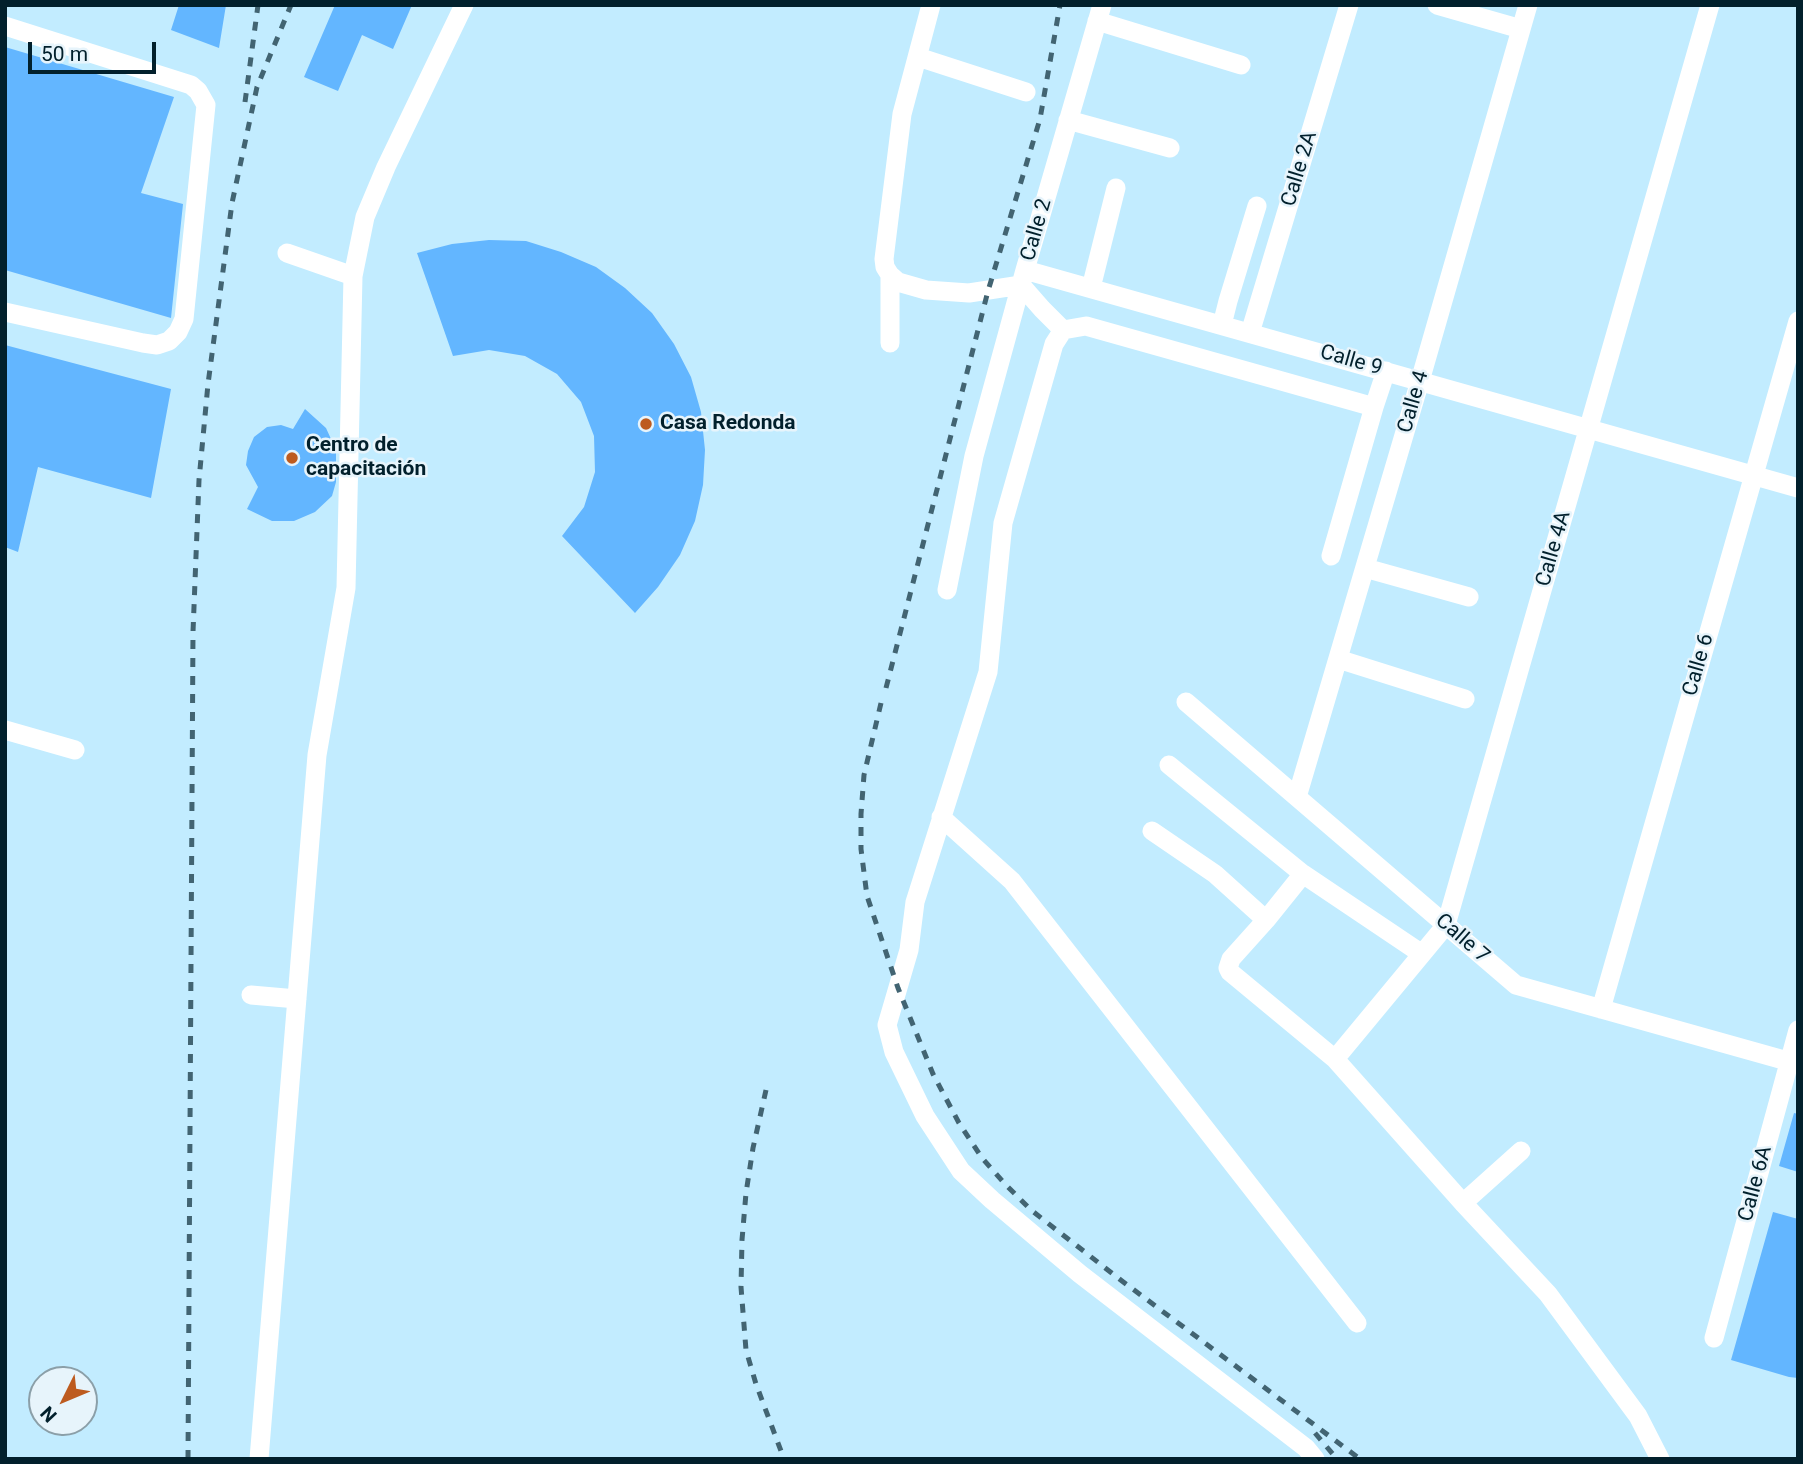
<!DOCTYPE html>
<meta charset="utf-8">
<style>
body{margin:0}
#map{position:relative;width:1803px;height:1464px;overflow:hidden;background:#c2ecff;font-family:Roboto,sans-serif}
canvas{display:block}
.frame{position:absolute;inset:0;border:7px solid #02202c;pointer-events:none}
.north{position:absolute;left:28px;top:1366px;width:70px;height:70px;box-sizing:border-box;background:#e7f4fb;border:2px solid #8b9fa8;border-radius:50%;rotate:227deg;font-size:19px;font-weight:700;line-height:28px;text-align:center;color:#02202c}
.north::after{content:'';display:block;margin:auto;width:24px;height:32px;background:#bd5b1f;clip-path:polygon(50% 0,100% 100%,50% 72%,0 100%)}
.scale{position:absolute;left:28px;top:42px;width:128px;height:32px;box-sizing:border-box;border:4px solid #02202c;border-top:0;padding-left:9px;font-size:21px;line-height:24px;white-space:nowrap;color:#02202c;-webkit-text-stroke:5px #e7f4fb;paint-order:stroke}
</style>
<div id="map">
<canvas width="1803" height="1464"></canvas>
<div class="frame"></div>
<div class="north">N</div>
<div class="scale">50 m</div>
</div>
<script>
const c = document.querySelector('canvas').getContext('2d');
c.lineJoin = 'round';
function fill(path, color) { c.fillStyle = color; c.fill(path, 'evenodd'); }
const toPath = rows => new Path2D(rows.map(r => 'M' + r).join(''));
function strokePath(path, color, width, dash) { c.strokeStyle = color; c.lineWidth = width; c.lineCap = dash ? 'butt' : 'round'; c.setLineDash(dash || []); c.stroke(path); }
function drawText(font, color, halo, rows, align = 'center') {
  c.font = font + ' Roboto,sans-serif'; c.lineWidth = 5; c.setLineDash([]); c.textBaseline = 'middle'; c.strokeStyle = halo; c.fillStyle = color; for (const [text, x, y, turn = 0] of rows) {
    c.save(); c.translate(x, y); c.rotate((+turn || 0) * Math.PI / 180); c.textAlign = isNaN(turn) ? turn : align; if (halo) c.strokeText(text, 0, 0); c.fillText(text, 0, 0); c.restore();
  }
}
fill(toPath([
 [179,5,226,5,219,48,171,30],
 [335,5,412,5,393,49,362,35,338,91,304,77],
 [5,47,174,97,141,193,183,204,171,318,5,270],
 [489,240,526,241,561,252,596,267,625,288,652,313,674,344,691,377,701,412,705,450,703,485,695,521,680,555,658,587,635,613,562,536,584,507,595,472,594,436,581,402,557,374,525,356,489,350,453,356,417,253,452,244],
 [5,345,171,389,151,498,38,467,18,552,5,547],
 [305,409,326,428,336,450,336,482,332,496,315,512,294,521,272,521,247,509,258,487,246,465,248,451,254,437,267,427,281,425,293,429],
 [1794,1113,1798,1114,1798,1172,1779,1166],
 [1773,1212,1798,1219,1798,1378,1789,1377,1731,1360]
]), '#63b6ff');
strokePath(toPath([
 [931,5,902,114,884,259,885,267,890,275,898,282,926,290,969,293,1021,285],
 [1437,5,1521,29],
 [1097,21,1241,65],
 [5,26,191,85,198,91,206,105,184,319,178,332,169,341,157,345,143,343,5,312],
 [918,57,1026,92],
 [1068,120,1170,148],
 [287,253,353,276],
 [1025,270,1798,488],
 [1021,285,1042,309,1063,330],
 [1091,288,1116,188],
 [1222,325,1228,301,1257,206],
 [1250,333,1349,5],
 [890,343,890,275],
 [1374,407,1386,371],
 [1365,568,1469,597],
 [947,590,974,456,1025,270,1102,5],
 [1338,659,1465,699],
 [1186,702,1516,985,1798,1064],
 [5,730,75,750],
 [1169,765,1303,874,1422,954],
 [1297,797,1420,381,1528,5],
 [941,817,1012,881,1357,1323],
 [1152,831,1215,874,1266,920],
 [1303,874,1266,920,1231,959,1228,968,1230,972,1335,1059,1463,1203,1548,1294,1638,1416,1660,1459],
 [251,995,297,999],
 [1601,1009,1798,321],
 [1335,1059,1446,925,1710,5],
 [1463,1203,1521,1151],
 [1714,1338,1798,1030],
 [259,1459,317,755,346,588,353,276,365,217,386,167,464,5],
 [1315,1459,1306,1448,1080,1274,992,1200,961,1171,925,1116,894,1052,887,1025,909,950,915,902,988,672,1003,523,1054,344,1063,330,1086,326,1374,407,1331,556]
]), '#fff', 19);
strokePath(toPath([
 [245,102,258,5],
 [886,688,988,291,1040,119,1060,5],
 [881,703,864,775,861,814,861,849,867,896,898,988,933,1074,959,1123,982,1158,1005,1184,1031,1210,1122,1281,1360,1459],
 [766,1090,753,1148,746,1193,742,1240,741,1287,746,1350,756,1384,784,1459],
 [1315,1433,1337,1459],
 [188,1459,193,632,199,480,208,384,232,203,257,87,291,5]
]), '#426472', 5, [9, 9]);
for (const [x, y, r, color] of [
 [646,424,7,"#bd5b1f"],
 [292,458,7,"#bd5b1f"]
]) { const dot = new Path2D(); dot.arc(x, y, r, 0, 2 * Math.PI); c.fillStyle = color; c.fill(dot); strokePath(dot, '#e7f4fb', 2.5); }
drawText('21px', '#02202c', '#e7f4fb', [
 ["Calle 2A",1300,169,-73],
 ["Calle 2",1037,230,-74],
 ["Calle 9",1351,361,16],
 ["Calle 4",1414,402,-74],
 ["Calle 4A",1554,549,-74],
 ["Calle 6",1699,665,-74],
 ["Calle 7",1462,939,41],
 ["Calle 6A",1756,1184,-75]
]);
drawText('bold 21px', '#02202c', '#e7f4fb', [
 ["Casa Redonda",660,424],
 ["Centro de",306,446],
 ["capacitación",306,470]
], 'left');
</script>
